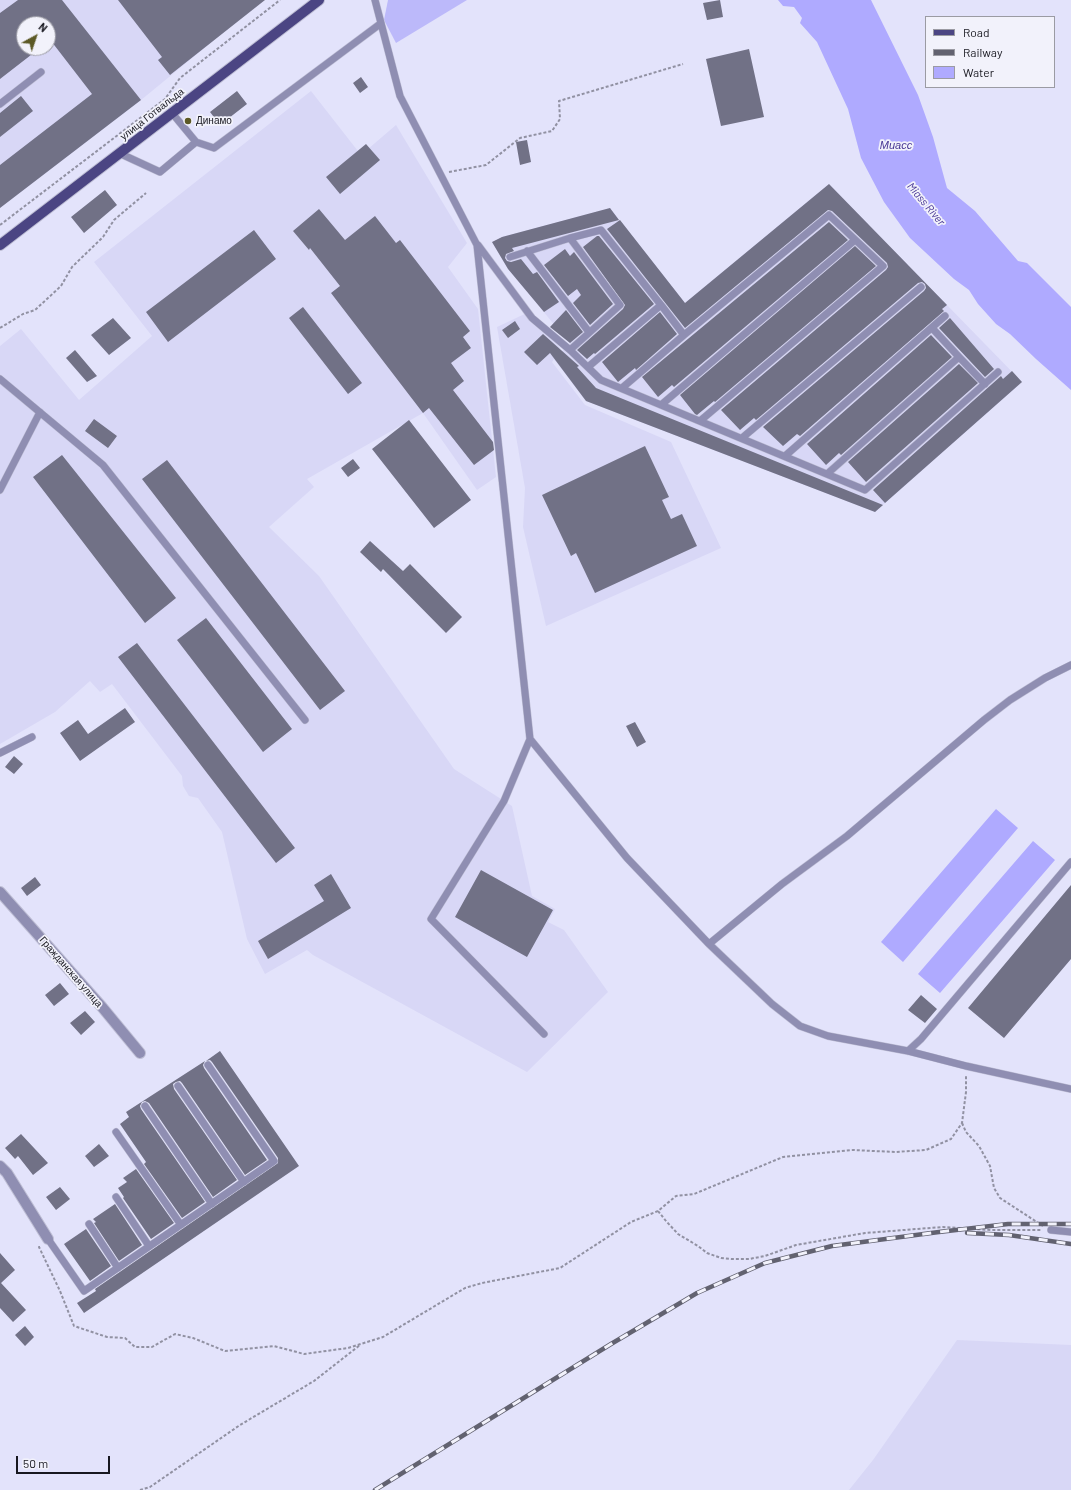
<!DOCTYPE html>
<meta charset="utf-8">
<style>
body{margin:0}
#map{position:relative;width:1071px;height:1490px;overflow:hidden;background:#e3e3fb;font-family:Barlow,sans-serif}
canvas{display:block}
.legend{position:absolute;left:925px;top:16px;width:130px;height:72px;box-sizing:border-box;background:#f2f2fb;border:1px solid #9b9ba3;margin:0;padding:5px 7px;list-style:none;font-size:12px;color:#181820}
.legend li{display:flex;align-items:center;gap:8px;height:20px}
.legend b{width:20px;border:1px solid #9b9ba3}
.north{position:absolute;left:16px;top:16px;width:40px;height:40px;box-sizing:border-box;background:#f2f2fb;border:1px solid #9b9ba3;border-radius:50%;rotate:40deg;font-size:11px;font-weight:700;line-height:16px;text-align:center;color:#181820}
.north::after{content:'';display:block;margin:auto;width:14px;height:18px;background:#5c5926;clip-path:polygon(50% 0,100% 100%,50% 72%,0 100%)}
.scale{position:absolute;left:16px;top:1456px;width:94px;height:18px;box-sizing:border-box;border:2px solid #181820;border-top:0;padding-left:5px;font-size:12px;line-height:14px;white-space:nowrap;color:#181820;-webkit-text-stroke:3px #f2f2fb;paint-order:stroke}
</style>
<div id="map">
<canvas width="1071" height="1490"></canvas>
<ul class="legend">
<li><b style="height:5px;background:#4b4583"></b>Road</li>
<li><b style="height:5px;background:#626270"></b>Railway</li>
<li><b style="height:11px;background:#afaaff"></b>Water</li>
</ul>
<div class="north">N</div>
<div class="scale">50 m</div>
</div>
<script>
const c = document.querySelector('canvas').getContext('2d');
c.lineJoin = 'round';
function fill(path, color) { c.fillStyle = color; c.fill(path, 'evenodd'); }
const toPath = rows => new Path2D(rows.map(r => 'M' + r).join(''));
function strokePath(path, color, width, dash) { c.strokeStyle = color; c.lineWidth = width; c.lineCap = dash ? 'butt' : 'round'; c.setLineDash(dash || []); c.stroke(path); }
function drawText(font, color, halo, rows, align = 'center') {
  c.font = font + ' Barlow,sans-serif'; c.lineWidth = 3.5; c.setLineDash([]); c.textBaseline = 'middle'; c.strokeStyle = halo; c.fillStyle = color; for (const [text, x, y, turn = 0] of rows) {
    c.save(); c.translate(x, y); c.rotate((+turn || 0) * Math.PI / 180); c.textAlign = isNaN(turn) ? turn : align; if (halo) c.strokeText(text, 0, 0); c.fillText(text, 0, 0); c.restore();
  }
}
fill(toPath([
 [0,0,263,0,141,100,0,208],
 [24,24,48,24,48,48,24,48],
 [311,91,361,155,396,125,467,243,448,267,478,309,496,477,477,490,423,413,307,479,314,487,269,527,319,576,454,769,512,806,532,896,555,909,548,922,564,930,608,992,527,1072,313,955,307,950,265,974,247,939,222,832,198,798,189,796,183,786,182,776,112,684,100,692,90,681,55,712,0,744,0,346,21,329,79,400,152,336,94,262],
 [829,184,1022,382,875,512,586,401,554,359,552,362,585,405,671,442,721,548,546,626,523,527,525,488,497,327,531,311,560,348,555,357,570,344,507,267,492,242,502,237,610,208,685,303],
 [957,1340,1071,1345,1071,1490,849,1490,873,1460]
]), '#d8d7f6');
fill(toPath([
 [388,0,467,0,396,43,384,20]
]), '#bcb9fa');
fill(toPath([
 [778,0,871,0,918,95,933,137,947,188,975,211,1018,261,1027,263,1071,307,1071,390,1036,359,1010,334,996,324,978,304,969,290,954,279,910,238,884,202,861,158,848,109,817,42,800,23,802,18,794,7,783,6],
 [996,809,1018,828,903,962,881,942],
 [1033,841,1055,860,940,993,918,974]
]), '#afaaff');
fill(toPath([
 [18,0,62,0,141,100,0,208,0,165,92,94,48,37,48,24,24,24,24,48,40,48,0,79,0,13],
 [118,0,265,0,170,75,158,60,162,57],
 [720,0,723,17,707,20,703,3],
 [749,49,764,117,721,126,706,59],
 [361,77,368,87,360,93,353,83],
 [237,91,247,104,220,125,210,112],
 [21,96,33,111,0,137,0,113],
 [527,140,531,162,520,165,516,142],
 [366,144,380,160,340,194,326,177],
 [829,184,947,305,942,309,944,311,800,436,797,434,783,446,763,427,924,291,926,288,925,284,922,282,918,283,756,420,754,418,740,430,721,410,886,270,888,267,887,263,832,211,828,210,685,328,607,229,620,220,685,303],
 [105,190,117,205,84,233,71,217],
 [610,208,619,220,512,248,514,251,506,254,505,258,507,261,511,262,521,259,533,274,537,272,559,302,544,312,508,269,492,242,502,237],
 [319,209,345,240,375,216,396,243,400,240,470,331,463,337,471,348,451,363,464,381,453,390,493,442,494,450,474,465,429,408,423,413,331,293,340,286,310,248,309,250,293,231],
 [829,222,848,240,674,387,672,385,658,397,642,377],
 [254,230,276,259,168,342,146,312],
 [597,236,599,236,654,304,595,354,594,353,587,359,577,350,623,309,625,305,583,247],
 [855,246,876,266,715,402,714,401,697,415,695,414,680,395],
 [565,249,570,256,574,252,613,304,590,325,573,303,581,295,577,289,568,296,544,265],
 [303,307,362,383,348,394,289,318],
 [566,310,583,332,570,343,550,327],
 [660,312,677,334,636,370,635,368,618,382,602,362],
 [113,318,131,338,109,355,91,335],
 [950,318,994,369,985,377,939,328],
 [515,321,520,329,508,338,502,330],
 [543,334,579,366,577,367,596,388,883,505,875,512,586,401,550,353,537,365,524,352],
 [931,335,952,357,841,455,839,453,826,465,807,444],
 [75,350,97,376,87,382,66,358],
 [959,364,978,383,866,482,848,462],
 [1012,371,1022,382,885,503,873,490,1001,376,1003,379],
 [94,419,117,436,108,448,85,431],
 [409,420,471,500,434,528,372,449],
 [645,446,669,497,662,500,671,519,682,514,697,546,595,593,576,553,571,556,542,495],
 [62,455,176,598,145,623,33,477],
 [353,459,360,468,348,477,341,468],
 [167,460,345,691,320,710,142,479],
 [370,541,403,571,410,564,462,617,446,633,383,569,381,572,360,552],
 [206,618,292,729,263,752,177,640],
 [137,643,295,848,276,863,118,657],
 [125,708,135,722,80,761,60,733,78,720,88,734],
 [635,722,646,742,637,747,626,726],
 [14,756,23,764,14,774,5,767],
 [481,870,553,910,527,957,455,917],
 [331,874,351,908,268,959,258,941,324,901,314,885],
 [35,877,41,885,27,896,21,888],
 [1071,885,1071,959,1004,1038,968,1008],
 [60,983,69,994,54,1006,45,995],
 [921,995,937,1009,925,1023,908,1010],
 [85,1011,95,1022,81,1035,70,1023],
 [220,1051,299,1166,84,1313,77,1303,96,1291,95,1289,278,1163,278,1158,212,1062,210,1060,206,1061],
 [205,1061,203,1065,204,1068,267,1160,245,1175,182,1083,180,1081,176,1082,173,1084,174,1089,237,1180,213,1197,149,1103,145,1101,142,1102,140,1106,141,1109,205,1202,182,1218,144,1164,146,1162,120,1124,129,1117,126,1112],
 [21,1134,48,1163,33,1175,18,1156,15,1159,5,1148],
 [99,1144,109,1156,94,1167,85,1156],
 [136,1169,174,1223,151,1239,123,1198,124,1197,118,1188,127,1182,123,1178],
 [60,1187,70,1199,56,1210,46,1197],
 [115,1204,142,1245,119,1261,94,1223,96,1222,93,1219],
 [86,1229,111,1266,90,1281,64,1244],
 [0,1253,15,1270,1,1283,26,1310,13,1322,0,1308],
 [25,1326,34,1337,25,1346,15,1335]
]), '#717186');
const service = toPath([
 [375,0,400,96,477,245,530,739,627,858,709,944,772,1004,800,1026,828,1036,908,1051,966,1066,1071,1089],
 [0,104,41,72],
 [196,142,214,148,380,24],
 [121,154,160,172,196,142,172,113],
 [478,245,532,318,570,350,601,380,865,490,998,372],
 [527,251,589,332],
 [510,257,570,238],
 [684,335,829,215,883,266,700,421],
 [570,350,620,305,570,238,601,230,661,305,588,367],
 [959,357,985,384],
 [0,379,103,465,305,720],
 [622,388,684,335,661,305],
 [661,405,855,240],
 [742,438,921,287],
 [785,456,945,316],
 [827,474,959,357,932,328],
 [0,490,40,412],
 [530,739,504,801,431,919,544,1034],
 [0,753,32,737],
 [709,944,782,884,847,836,984,720,1010,700,1045,678,1071,665],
 [908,1051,921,1039,1071,862],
 [178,1086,244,1182],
 [145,1106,212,1204],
 [116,1132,181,1225],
 [116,1197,149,1246],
 [89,1224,118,1268],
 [1051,1230,1071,1232],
 [48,1239,84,1291,274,1161,208,1065]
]);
const minor = toPath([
 [0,892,102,1007,140,1053],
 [0,1166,7,1173,48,1239]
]);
const primary = toPath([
 [0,245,319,0]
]);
strokePath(service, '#bebed4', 8);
strokePath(minor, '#bebed4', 12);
strokePath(primary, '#bebed4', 12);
strokePath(toPath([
 [449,172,486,165,520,138,552,131,560,119,559,101,683,64],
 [0,225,165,99,180,78,280,0],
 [0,328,23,314,35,310,61,286,72,267,103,237,114,220,146,193],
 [962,1123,966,1132,979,1146,990,1166,994,1188,1000,1198,1043,1226],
 [658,1211,666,1221,678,1234,698,1246,707,1253,721,1258,732,1259,749,1259,765,1256,796,1245,865,1233,943,1227,991,1230,1042,1230],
 [40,1247,39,1247,60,1291,74,1326,107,1337,125,1338,135,1347,152,1347,175,1334,193,1338,225,1351,274,1346,304,1354,348,1348,383,1337,465,1288,482,1283,560,1268,631,1222,658,1211,676,1196,694,1194,783,1157,853,1150,895,1152,926,1150,951,1139,962,1123,966,1092,966,1076],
 [140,1490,150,1487,240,1425,314,1381,360,1345]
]), '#9191a2', 2, [3, 2]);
strokePath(service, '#8f8eb2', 7);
strokePath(minor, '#8f8eb2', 10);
strokePath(primary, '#4b4583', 10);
const rail = toPath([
 [967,1233,1009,1235,1071,1244],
 [375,1490,611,1344,697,1293,765,1263,832,1246,939,1232,1008,1224,1071,1224]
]);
strokePath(rail, '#626270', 4.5);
strokePath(rail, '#f2f2fb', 3, [9]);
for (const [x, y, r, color] of [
 [188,121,4,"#5c5926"]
]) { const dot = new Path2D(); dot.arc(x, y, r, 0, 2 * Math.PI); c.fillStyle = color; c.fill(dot); strokePath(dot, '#f2f2fb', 1.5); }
drawText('10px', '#181820', '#f2f2fb', [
 ["улица Готвальда",152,114,-38],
 ["Гражданская улица",71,972,49]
]);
drawText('10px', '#181820', '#f2f2fb', [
 ["Динамо",196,121]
], 'left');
drawText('italic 11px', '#463594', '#f2f2fb', [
 ["Миасс",896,145],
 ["Miass River",926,204,50]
]);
</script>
